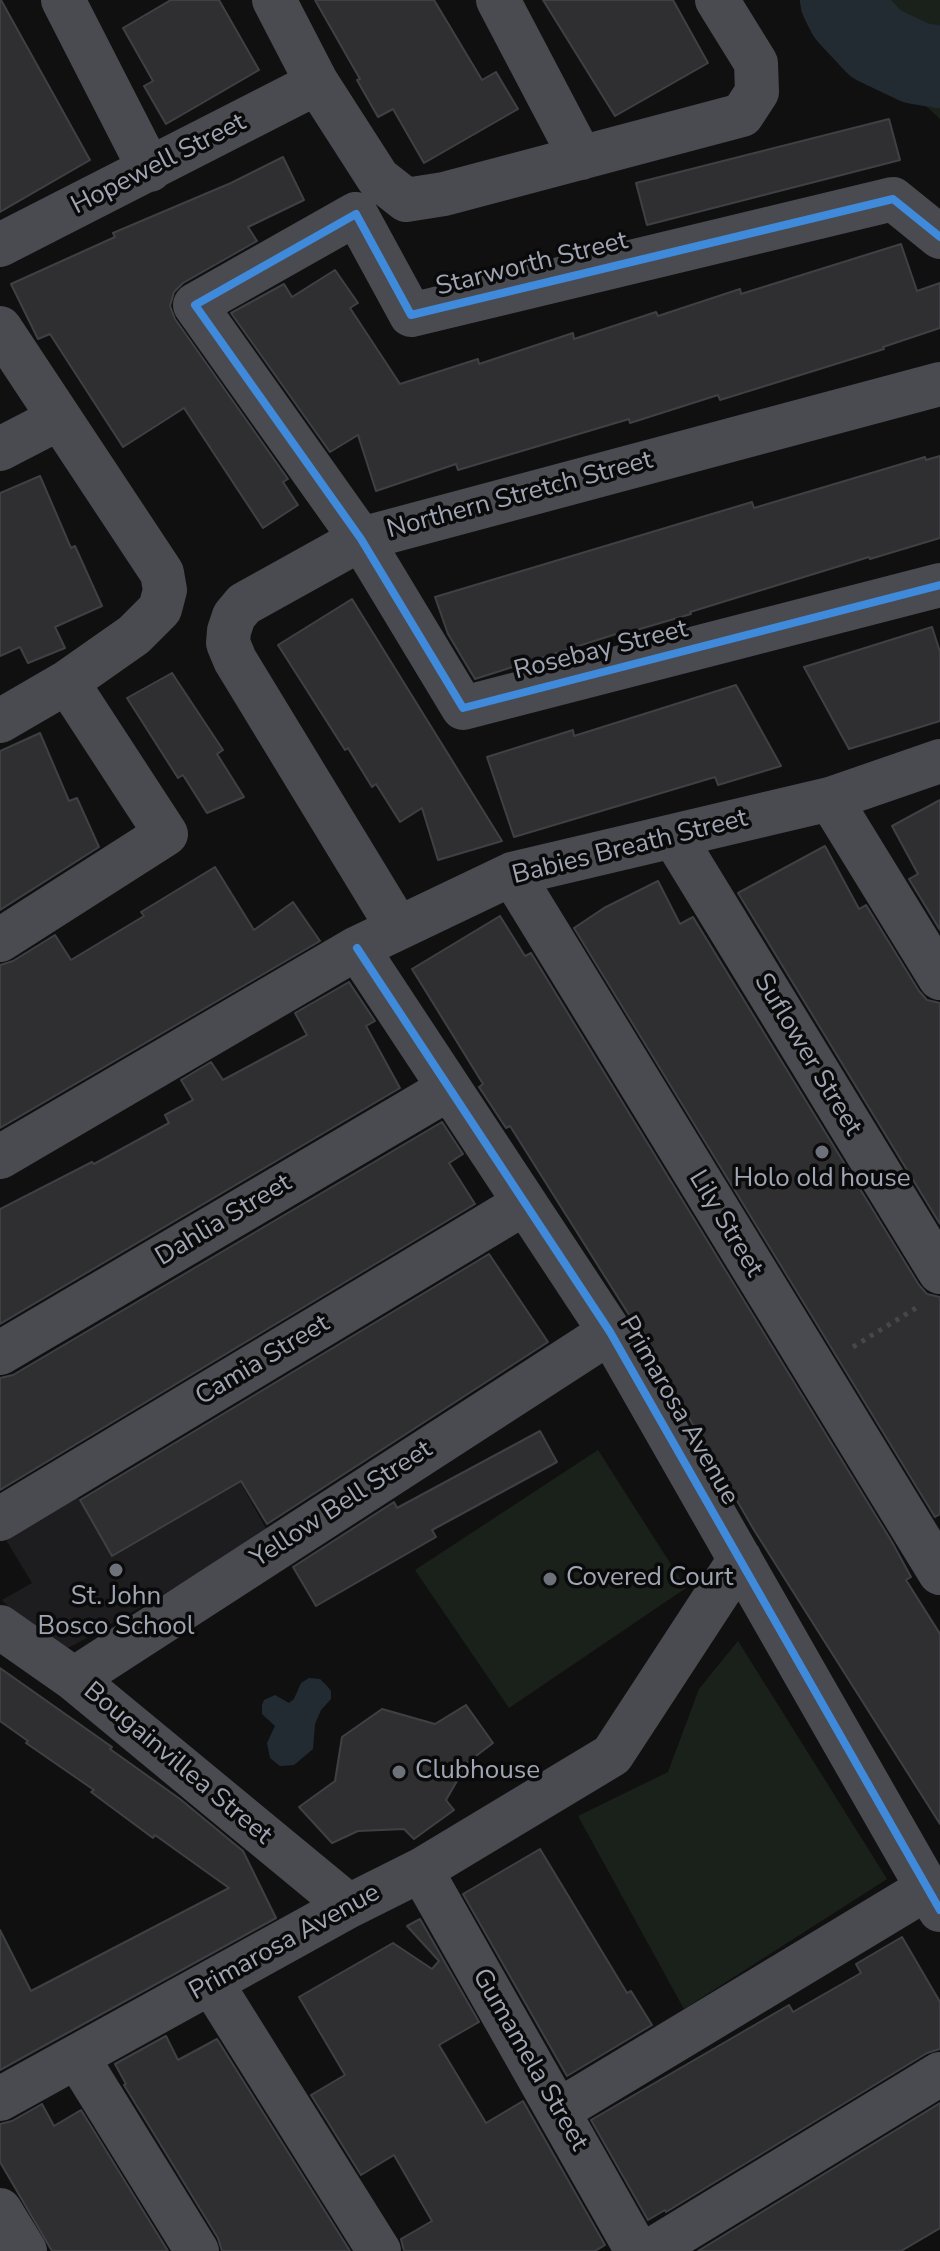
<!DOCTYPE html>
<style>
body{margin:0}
canvas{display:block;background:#101010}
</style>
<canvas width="940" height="2251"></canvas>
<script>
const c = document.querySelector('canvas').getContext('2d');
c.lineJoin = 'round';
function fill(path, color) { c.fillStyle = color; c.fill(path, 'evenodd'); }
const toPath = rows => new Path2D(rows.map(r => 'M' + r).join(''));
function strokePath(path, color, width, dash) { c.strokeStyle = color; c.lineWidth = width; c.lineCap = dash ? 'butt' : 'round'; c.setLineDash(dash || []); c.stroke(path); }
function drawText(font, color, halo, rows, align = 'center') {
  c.font = font + ' "Nunito Sans",sans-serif'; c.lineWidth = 7; c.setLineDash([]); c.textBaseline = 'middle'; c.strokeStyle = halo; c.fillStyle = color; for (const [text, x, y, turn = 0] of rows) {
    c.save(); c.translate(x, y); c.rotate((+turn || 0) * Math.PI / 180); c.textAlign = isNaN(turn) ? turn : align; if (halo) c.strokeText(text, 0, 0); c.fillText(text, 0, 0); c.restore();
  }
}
fill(toPath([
 [240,1482,269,1534,74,1645,55,1653,2,1600,32,1583,0,1530,71,1486,113,1556]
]), '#1d1d1f');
fill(toPath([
 [802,0,940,0,940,119,925,105,885,86,836,55],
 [598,1450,686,1588,509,1708,415,1570],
 [738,1641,887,1879,684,2009,578,1816,668,1772,699,1689]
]), '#1a201a');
fill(toPath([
 [309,1678,320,1679,327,1686,331,1691,331,1699,321,1710,315,1724,313,1749,294,1765,280,1766,270,1758,267,1743,275,1726,262,1714,262,1705,264,1700,275,1695,289,1703,294,1699,301,1683]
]), '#232b32');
strokePath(toPath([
 [841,0,848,14,876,44,916,63,940,67]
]), '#232b32', 82);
const building = toPath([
 [1,0,90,160,0,212,0,0,1,0],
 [171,0,219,0,259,70,166,124,144,86,153,81,123,28,171,0],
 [315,0,434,0,482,80,496,72,518,109,424,163,393,109,378,117,357,80,360,79,315,0],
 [543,0,673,0,708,63,615,116,543,0],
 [889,119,900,160,647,225,636,183,889,119],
 [283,157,304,200,248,227,257,241,183,283,174,292,170,306,175,319,288,479,283,482,298,505,263,528,184,408,123,447,50,334,38,339,11,284,115,237,113,233,231,183,283,157],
 [901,244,917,291,940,283,940,328,883,347,884,349,720,400,718,395,630,423,629,419,458,470,456,464,376,491,358,435,330,452,231,313,284,284,292,297,335,270,358,303,350,308,400,384,478,359,479,364,573,333,574,339,656,312,658,316,740,289,741,294,901,244],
 [940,456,940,538,870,559,869,557,690,612,691,614,616,636,616,634,475,679,448,634,435,597,752,502,754,508,925,457,926,460,940,456],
 [40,476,71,548,75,546,102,606,55,627,65,648,28,663,20,647,0,656,0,493,40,476],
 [352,599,502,841,438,860,422,808,400,822,376,784,372,787,348,748,345,750,278,645,352,599],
 [932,627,940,652,940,721,849,749,804,667,932,627],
 [172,673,223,750,217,754,244,797,207,813,183,775,178,778,127,698,172,673],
 [736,685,781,766,718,785,715,777,514,837,487,757,573,730,574,736,736,685],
 [40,733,69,801,77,798,99,847,0,910,0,751,40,733],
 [940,800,940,930,909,879,918,874,892,826,940,800],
 [825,846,859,909,866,905,919,991,927,1000,940,1003,940,1224,738,893,825,846],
 [215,867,254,930,293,902,320,941,0,1128,0,965,13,961,55,935,71,960,144,916,141,912,215,867],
 [658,881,680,924,693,917,919,1285,927,1294,940,1297,940,1514,935,1517,574,928,604,908,658,881],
 [500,916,525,956,531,953,892,1542,911,1577,906,1580,940,1634,940,1824,754,1530,631,1318,510,1126,506,1128,479,1087,483,1084,412,969,500,916],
 [349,982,375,1021,366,1026,400,1088,0,1324,0,1209,92,1162,94,1164,169,1123,165,1115,193,1100,181,1080,211,1062,223,1080,307,1035,295,1013,349,982],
 [442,1122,463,1154,449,1163,475,1204,0,1490,0,1378,13,1375,442,1122],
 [489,1254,548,1342,267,1524,241,1481,112,1556,80,1500,489,1254],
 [540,1431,557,1462,432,1530,436,1537,316,1606,293,1567,394,1502,397,1508,540,1431],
 [0,1668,112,1747,110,1749,180,1799,243,1851,276,1918,0,2070,0,1930,31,1991,229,1888,155,1835,153,1838,91,1792,94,1790,26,1743,28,1741,0,1721,0,1668],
 [466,1705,493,1743,468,1762,446,1800,454,1810,414,1839,404,1829,358,1831,332,1843,299,1807,335,1781,342,1737,382,1709,435,1724,466,1705],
 [540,1849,627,1993,631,1991,652,2025,567,2076,463,1894,540,1849],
 [420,1919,479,2022,439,2045,486,2123,523,2101,605,2245,595,2251,404,2251,401,2239,432,2221,394,2155,361,2175,311,2095,345,2075,299,1997,393,1943,432,1969,439,1961,407,1926,420,1919],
 [902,1937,940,2002,940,2049,927,2053,666,2212,665,2210,648,2220,591,2120,789,2005,793,2012,861,1973,856,1964,902,1937],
 [166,2036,178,2060,217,2039,350,2251,222,2251,218,2238,124,2085,126,2084,115,2064,166,2036],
 [940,2103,940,2228,901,2251,698,2251,940,2103],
 [42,2104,54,2126,81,2110,168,2251,52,2251,0,2162,0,2124,12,2121,42,2104]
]);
fill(building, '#2f2f31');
strokePath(building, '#3e4044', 2);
strokePath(toPath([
 [853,1347,916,1308]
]), '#45474b', 5, [4, 6]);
strokePath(toPath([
 [63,0,150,170],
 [274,0,317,83,378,178,406,200,444,194,742,115,757,92,756,63,717,0],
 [498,0,581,158],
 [940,237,893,199,411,315,356,214,195,305,361,539,463,708,940,585],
 [0,245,317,83],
 [0,328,162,573,165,590,160,609,134,635,67,682,0,721],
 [0,449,58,419],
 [830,799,940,978],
 [674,837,940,1272],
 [512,874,940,1573],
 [398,928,235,660,228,643,229,631,234,616,244,604,361,539,940,384],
 [0,940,166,834,67,682],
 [357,948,610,1332,940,1910],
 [0,1157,357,948,512,874,830,799,940,761],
 [0,1353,448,1089],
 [0,1519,525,1203],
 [0,1627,74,1679,349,1906],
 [74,1679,610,1332],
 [421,1870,637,2251],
 [212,1984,379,2251],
 [77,2057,197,2251],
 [0,2099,349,1906,421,1870,612,1755,740,1559],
 [558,2111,926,1889],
 [0,2210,25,2251],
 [650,2251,940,2074]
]), '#4a4b50', 44);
strokePath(toPath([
 [940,237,893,199,411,315,356,214,195,305,361,539,463,708,940,585],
 [357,948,610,1332,940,1910]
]), '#408adc', 8);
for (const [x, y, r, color] of [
 [822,1152,8,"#6d717a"],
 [116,1570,8,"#6d717a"],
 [550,1579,8,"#6d717a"],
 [399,1772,8,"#6d717a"]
]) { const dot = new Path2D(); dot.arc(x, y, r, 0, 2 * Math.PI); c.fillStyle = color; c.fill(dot); strokePath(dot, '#0a0a0b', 3); }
drawText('26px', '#9fa5b3', '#0a0a0b', [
 ["Hopewell Street",159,165,-27],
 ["Starworth Street",532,265,-14],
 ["Northern Stretch Street",520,496,-15],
 ["Rosebay Street",601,651,-14],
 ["Babies Breath Street",630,848,-14],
 ["Suflower Street",807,1055,59],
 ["Dahlia Street",224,1221,-31],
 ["Lily Street",725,1224,59],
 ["Camia Street",263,1361,-31],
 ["Primarosa Avenue",678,1411,60],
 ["Yellow Bell Street",342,1505,-33],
 ["Bougainvillea Street",177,1764,40],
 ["Primarosa Avenue",285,1943,-29],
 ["Gumamela Street",529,2060,60]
]);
drawText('26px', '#9fa5b3', '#0a0a0b', [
 ["Holo old house",822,1180],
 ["Covered Court",566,1579,"left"],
 ["St. John",116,1598],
 ["Bosco School",116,1628],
 ["Clubhouse",415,1772,"left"]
]);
</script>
